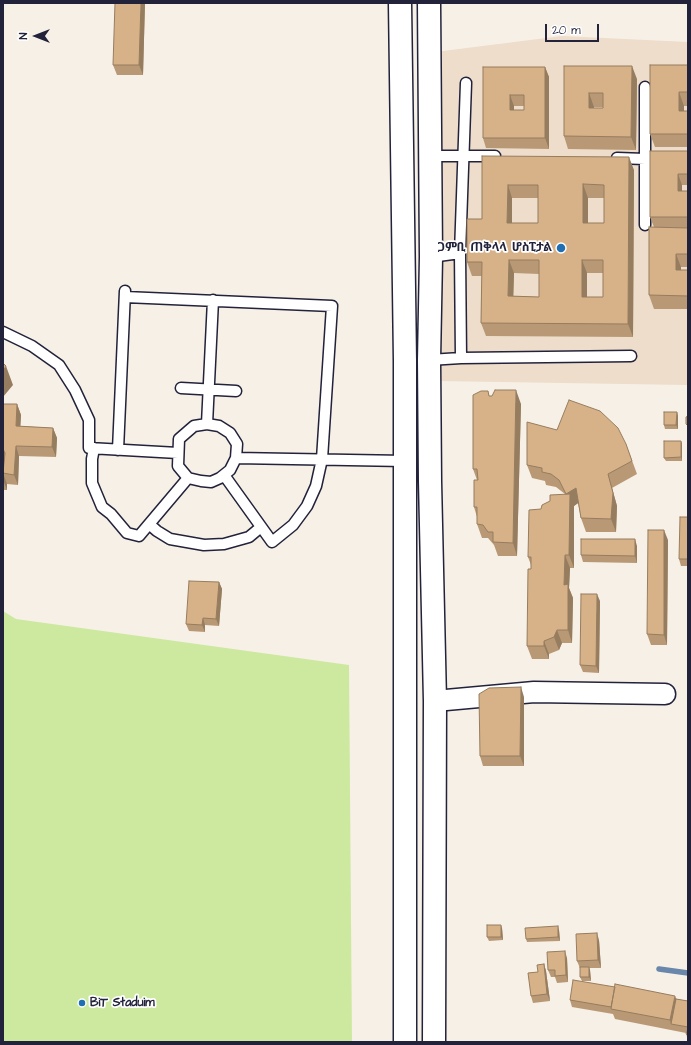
<!DOCTYPE html>
<meta charset="utf-8">
<style>
body{margin:0}
#map{position:relative;width:691px;height:1045px;overflow:hidden;background:#f7f0e7;font-family:"Architects Daughter",sans-serif}
canvas{display:block}
.frame{position:absolute;inset:0;border:4px solid #22223b;pointer-events:none}
.north{position:absolute;left:16px;top:16px;width:40px;height:40px;-webkit-text-stroke:3px #fff;paint-order:stroke;rotate:270deg;font-size:11px;font-weight:700;line-height:16px;text-align:center;color:#22223b}
.north::after{content:'';display:block;margin:auto;width:14px;height:18px;background:#22223b;clip-path:polygon(50% 0,100% 100%,50% 72%,0 100%)}
.scale{position:absolute;left:545px;top:24px;width:54px;height:18px;box-sizing:border-box;border:2px solid #22223b;border-top:0;padding-left:5px;font-size:12px;line-height:14px;white-space:nowrap;color:#22223b;-webkit-text-stroke:3px #fff;paint-order:stroke}
</style>
<div id="map">
<canvas width="691" height="1045"></canvas>
<div class="frame"></div>
<div class="north">N</div>
<div class="scale">20 m</div>
</div>
<script>
const c = document.querySelector('canvas').getContext('2d');
c.lineJoin = 'round';
function fill(path, color) { c.fillStyle = color; c.fill(path, 'evenodd'); }
const toPath = rows => new Path2D(rows.map(r => 'M' + r).join(''));
function strokePath(path, color, width, dash) { c.strokeStyle = color; c.lineWidth = width; c.lineCap = dash ? 'butt' : 'round'; c.setLineDash(dash || []); c.stroke(path); }
function drawText(font, color, halo, rows, align = 'center') {
  c.font = font + ' "Architects Daughter","Noto Sans Ethiopic",sans-serif'; c.lineWidth = 3.5; c.setLineDash([]); c.textBaseline = 'middle'; c.strokeStyle = halo; c.fillStyle = color; for (const [text, x, y, turn = 0] of rows) {
    c.save(); c.translate(x, y); c.rotate((+turn || 0) * Math.PI / 180); c.textAlign = isNaN(turn) ? turn : align; if (halo) c.strokeText(text, 0, 0); c.fillText(text, 0, 0); c.restore();
  }
}
fill(toPath([
 [562,36,688,42,688,385,438,381,435,52]
]), '#edddca');
fill(toPath([
 [3,611,16,619,349,665,352,1042,3,1042]
]), '#cde9a0');
strokePath(toPath([
 [659,969,688,973]
]), '#6986ab', 5.5);
const lane = toPath([
 [645,87,645,225],
 [429,156,495,156],
 [617,158,645,159],
 [431,257,460,253],
 [125,297,332,306,322,459,316,486,307,506,293,525,272,542,224,475],
 [3,332,32,346,59,365,75,390,89,420,89,448,178,453],
 [461,358,460,253,466,83],
 [429,360,461,358,631,356],
 [181,388,236,391],
 [207,424,219,426,230,433,237,444,236,458,230,470,220,478,211,482,201,481,188,478,178,466,179,439,194,426,207,424],
 [207,424,213,300],
 [94,448,92,459,92,483,102,507,111,514,127,533,139,536,188,478],
 [118,450,125,291],
 [236,458,405,461],
 [149,524,157,531,170,539,204,545,224,544,249,537,261,527]
]);
const street = toPath([
 [435,701,534,692,665,694]
]);
const secondary = toPath([
 [400,3,405,361,405,1042],
 [429,3,431,257,429,360,430,481,435,701,434,1042]
]);
strokePath(lane, '#22223b', 13);
strokePath(street, '#22223b', 23);
strokePath(secondary, '#22223b', 25);
strokePath(lane, '#fff', 10);
strokePath(street, '#fff', 20);
strokePath(secondary, '#fff', 22);
fill(toPath([
 [145,3,143,75,117,75,113,65],
 [688,65,688,106,684,106,684,111,688,111,688,147,655,147,650,134],
 [564,66,637,79,636,150,568,149,564,136],
 [594,107,603,107,603,108,594,108],
 [483,67,545,67,549,77,549,149,486,148,483,138],
 [514,106,524,106,524,110,514,110],
 [688,151,688,185,682,185,682,191,688,191,688,267,681,267,681,270,688,270,688,309,654,309,649,295,654,227,650,217],
 [482,156,634,170,633,337,486,336,481,323,482,276,472,276,467,262,482,219],
 [512,198,538,198,538,223,512,223],
 [588,198,604,198,604,223,588,223],
 [514,273,539,274,539,297,513,296],
 [587,273,603,273,603,297,587,297],
 [488,391,489,396,521,404,517,556,498,556,494,545,488,538,482,538,477,524,477,517,474,507,477,480,473,469],
 [3,404,17,404,21,415,20,426,53,428,57,438,56,457,19,456,18,485,7,484,7,490,3,490],
 [677,412,678,416,678,429,665,429,664,425],
 [557,430,626,444,637,474,612,488,617,506,616,532,586,532,581,518,578,503,574,506,574,568,570,568,569,588,573,598,572,643,562,643,559,650,549,654,549,659,532,659,527,646,531,569,531,565,528,557,541,509,565,494,556,487,546,485,545,481,532,478,527,465],
 [681,441,682,444,682,461,666,461,664,458],
 [688,517,688,566,681,566,679,559],
 [668,540,667,645,651,645,647,634],
 [637,546,637,563,583,562,581,555],
 [219,582,222,589,219,626,205,625,205,632,189,631,186,624],
 [600,601,599,673,583,672,580,665],
 [524,697,524,766,483,766,480,756],
 [502,928,503,940,489,941,487,937],
 [559,930,560,941,527,942,526,939],
 [599,940,601,968,589,968,590,970,591,981,582,981,580,977,580,968,577,961],
 [567,958,568,982,557,983,555,977,551,977,548,970],
 [544,964,546,971,550,1001,533,1003,531,996],
 [676,999,688,1001,688,1041,686,1033,615,1019,613,1014,572,1007,570,1000]
]), '#b99975');
fill(toPath([
 [141,3,145,3,143,75,139,65],
 [632,66,637,79,636,150,631,137],
 [545,67,549,77,549,149,545,138],
 [679,92,684,106,684,125,679,111],
 [589,93,594,107,594,121,589,108],
 [510,95,514,106,514,121,510,110],
 [629,157,634,170,633,337,628,324],
 [678,174,682,185,682,202,678,191],
 [583,184,588,198,588,236,583,223],
 [508,185,512,198,512,237,507,223],
 [676,254,681,267,681,284,676,270],
 [509,260,514,273,513,310,508,296],
 [582,260,587,273,587,311,582,297],
 [6,366,13,385,3,397,3,371],
 [516,390,521,404,517,556,513,543],
 [17,404,21,415,20,436,16,426],
 [3,411,8,464,3,473,7,484,7,490,3,480],
 [677,412,678,416,678,429,676,425],
 [53,428,57,438,56,457,52,447],
 [681,441,682,444,682,461,681,457],
 [16,446,19,456,18,485,14,475],
 [608,474,612,488,617,506,616,532,611,519],
 [576,488,581,501,574,506,574,568,569,555,566,494],
 [664,530,668,540,667,645,664,635],
 [635,539,637,546,637,563,635,556],
 [565,555,570,568,569,588,573,598,572,643,568,630,564,585],
 [219,582,222,589,219,626,216,619],
 [597,594,600,601,599,673,596,666],
 [203,618,205,625,205,632,202,625],
 [557,630,562,643,559,650,554,637],
 [544,641,549,654,549,659,544,646],
 [521,687,524,697,524,766,520,756],
 [501,925,502,928,503,940,501,937],
 [558,926,559,930,560,941,558,937],
 [597,933,599,940,601,968,598,960],
 [565,951,567,958,568,982,566,975],
 [544,964,546,971,550,1001,547,994],
 [589,967,590,970,591,981,589,977],
 [675,996,679,1006,671,1024,670,1020]
]), '#967d5f');
const building = toPath([
 [115,3,141,3,139,65,113,65,115,3],
 [650,65,688,65,688,92,679,92,679,111,688,111,688,134,650,134,650,65],
 [564,66,632,66,631,137,564,136,564,66],
 [589,93,603,93,603,108,589,108,589,93],
 [483,67,545,67,545,138,483,138,483,67],
 [510,95,524,95,524,110,510,110,510,95],
 [650,151,688,151,688,174,678,174,678,191,688,191,688,217,650,217,650,151],
 [482,156,629,157,628,324,481,323,482,262,467,262,467,219,482,219,482,156],
 [583,184,604,185,604,223,583,223,583,184],
 [508,185,538,185,538,223,507,223,508,185],
 [509,260,539,260,539,297,508,296,509,260],
 [582,260,603,260,603,297,582,297,582,260],
 [649,227,688,228,688,254,676,254,676,270,688,270,688,296,649,295,649,227],
 [3,363,6,366,3,371,3,363],
 [495,390,516,390,513,543,493,542,493,532,488,532,483,525,477,524,477,507,474,507,474,480,478,480,477,469,473,469,473,395,481,391,488,391,489,396,492,396,495,390],
 [569,400,600,411,618,428,626,444,632,461,608,474,613,493,611,519,581,518,576,488,566,494,559,480,551,474,542,472,542,468,527,465,527,422,557,430,569,400],
 [3,404,17,404,16,426,53,428,52,447,16,446,14,475,3,473,5,453,3,449,3,404],
 [664,412,677,412,676,425,664,425,664,412],
 [688,416,688,426,686,424,686,417,688,416],
 [664,441,681,441,681,457,664,458,664,441],
 [570,494,569,555,565,555,564,585,568,584,568,630,557,630,554,637,544,641,544,646,527,646,528,569,531,569,531,557,528,557,529,510,541,509,542,505,550,501,550,495,570,494],
 [680,517,688,517,688,559,679,559,680,517],
 [648,530,664,530,664,635,647,634,648,530],
 [581,539,635,539,635,556,581,555,581,539],
 [189,581,219,582,216,619,203,618,202,625,186,624,189,581],
 [581,594,597,594,596,666,580,665,581,594],
 [521,687,520,756,480,756,479,694,489,688,521,687],
 [487,925,501,925,501,937,487,937,487,925],
 [558,926,558,937,526,939,525,928,558,926],
 [597,933,598,960,577,961,576,934,597,933],
 [565,951,566,975,555,976,555,970,548,970,547,952,565,951],
 [544,964,547,994,531,996,528,973,538,972,537,965,544,964],
 [580,967,589,967,589,977,580,977,580,967],
 [573,980,615,987,611,1007,570,1000,573,980],
 [615,984,675,996,670,1020,611,1009,615,984],
 [676,999,688,1001,688,1027,671,1024,676,999],
 [688,1028,688,1035,686,1034,688,1028]
]);
fill(building, '#d7b288');
strokePath(building, '#967d5f', 1);
for (const [x, y, r, color] of [
 [561,248,5,"#1f6fb2"],
 [82,1003,4,"#1f6fb2"]
]) { const dot = new Path2D(); dot.arc(x, y, r, 0, 2 * Math.PI); c.fillStyle = color; c.fill(dot); strokePath(dot, '#fff', 1.5); }
drawText('bold 12px', '#22223b', '#fff', [
 ["ጋምቢ ጠቅላላ ሆስፒታል",552,248],
 ["BiT Staduim",90,1003,"left"]
], 'right');
</script>
